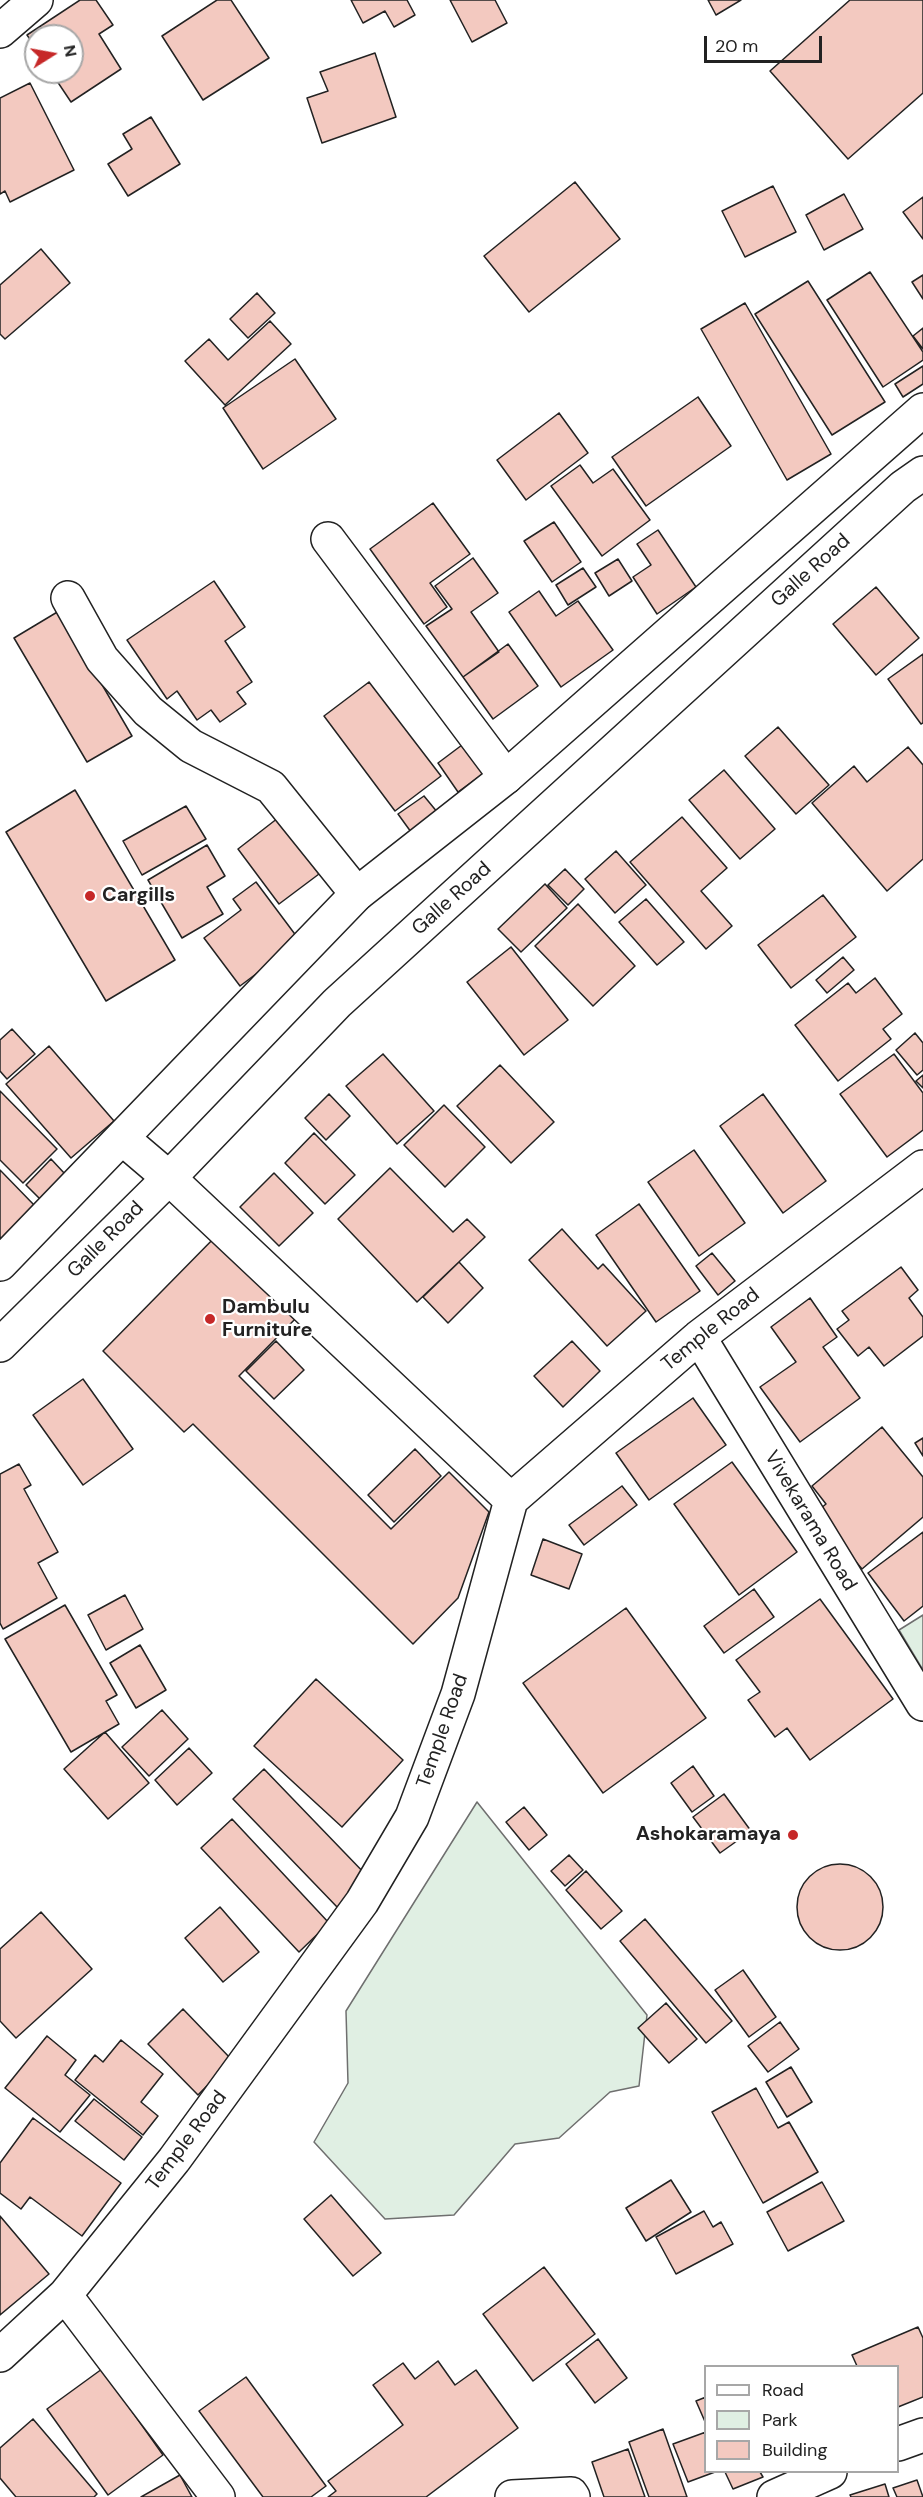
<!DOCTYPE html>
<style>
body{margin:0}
#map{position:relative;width:923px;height:2497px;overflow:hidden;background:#fff;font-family:"DM Sans",sans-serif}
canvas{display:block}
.legend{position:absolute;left:704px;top:2365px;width:195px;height:108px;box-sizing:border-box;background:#fff;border:2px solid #a7a7a7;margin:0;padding:8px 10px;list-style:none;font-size:18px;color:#222}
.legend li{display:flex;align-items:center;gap:12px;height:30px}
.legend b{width:30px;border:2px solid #a7a7a7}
.north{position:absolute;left:24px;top:24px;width:60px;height:60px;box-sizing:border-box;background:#fff;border:2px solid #a7a7a7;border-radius:50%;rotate:79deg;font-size:16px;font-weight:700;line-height:24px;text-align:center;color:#222}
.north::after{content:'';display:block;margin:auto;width:21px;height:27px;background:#c62828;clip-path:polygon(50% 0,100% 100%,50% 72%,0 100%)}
.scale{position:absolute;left:704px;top:36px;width:118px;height:27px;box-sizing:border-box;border:3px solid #222;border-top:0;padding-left:8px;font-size:18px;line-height:21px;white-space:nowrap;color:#222;-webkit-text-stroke:4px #fff;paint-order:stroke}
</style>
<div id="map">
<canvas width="923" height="2497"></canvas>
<ul class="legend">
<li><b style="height:8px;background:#fff"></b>Road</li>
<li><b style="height:16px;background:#e0efe3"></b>Park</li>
<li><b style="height:16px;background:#f3c9c0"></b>Building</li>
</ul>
<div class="north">N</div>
<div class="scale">20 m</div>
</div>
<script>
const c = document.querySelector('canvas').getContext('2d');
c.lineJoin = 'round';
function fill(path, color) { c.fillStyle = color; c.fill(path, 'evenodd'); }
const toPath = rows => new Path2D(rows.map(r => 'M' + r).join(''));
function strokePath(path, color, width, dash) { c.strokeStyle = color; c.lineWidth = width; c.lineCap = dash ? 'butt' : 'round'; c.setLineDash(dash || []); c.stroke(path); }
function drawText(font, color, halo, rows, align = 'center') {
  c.font = font + ' "DM Sans",sans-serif'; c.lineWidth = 4.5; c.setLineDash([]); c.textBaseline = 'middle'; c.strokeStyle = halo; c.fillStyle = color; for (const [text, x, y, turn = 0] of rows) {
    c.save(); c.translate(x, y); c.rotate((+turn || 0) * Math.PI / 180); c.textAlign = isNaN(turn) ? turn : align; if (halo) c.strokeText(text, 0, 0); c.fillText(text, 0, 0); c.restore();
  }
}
const green = toPath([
 [923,1615,923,1670,899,1630,923,1615],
 [477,1802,647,2015,639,2086,610,2092,559,2138,515,2144,454,2215,385,2219,314,2142,348,2083,346,2011,477,1802]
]);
fill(green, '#e0efe3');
strokePath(green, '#6f6f6f', 1.5);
const building = toPath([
 [80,0,96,0,113,25,99,34,121,69,71,102,51,72,72,72,72,36,36,36,36,48,27,35,80,0],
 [217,0,231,0,269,58,203,100,162,36,217,0],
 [351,0,407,0,415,15,394,27,385,11,363,23,351,0],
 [450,0,495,0,507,23,472,42,450,0],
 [708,0,741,0,716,15,708,0],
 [850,0,923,0,923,93,848,159,770,71,850,0],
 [375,53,396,117,322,143,307,98,328,91,320,72,375,53],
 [30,83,74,170,10,202,5,191,0,194,0,98,30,83],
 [151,117,180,164,128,196,108,164,132,149,123,134,151,117],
 [575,182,620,239,529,312,484,256,575,182],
 [773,186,796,232,745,257,722,211,773,186],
 [844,194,863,229,824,250,806,215,844,194],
 [923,197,923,239,903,212,923,197],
 [41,249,70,283,5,339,0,334,0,285,41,249],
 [870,272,923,352,923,360,883,387,827,300,870,272],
 [923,275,923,299,912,282,923,275],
 [808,281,885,402,832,435,755,314,808,281],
 [257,293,275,313,248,338,230,319,257,293],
 [745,303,831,454,787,480,701,329,745,303],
 [270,321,291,344,225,405,185,361,209,339,228,360,270,321],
 [923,328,923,349,913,336,923,328],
 [295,359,336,419,263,469,223,408,295,359],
 [923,366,923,384,903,397,895,384,923,366],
 [698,397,731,446,646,506,612,457,698,397],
 [559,413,588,453,526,500,497,460,559,413],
 [580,465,593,483,613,469,650,520,602,556,551,486,580,465],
 [433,503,470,554,430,583,447,607,424,624,370,549,433,503],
 [554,522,581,562,552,582,524,541,554,522],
 [658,530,696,587,657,614,633,577,651,565,637,544,658,530],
 [473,558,498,593,471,612,499,652,463,677,426,626,452,609,435,586,473,558],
 [618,559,632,581,609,596,595,573,618,559],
 [583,568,596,587,568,605,556,585,583,568],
 [214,581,245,627,225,641,252,682,237,692,246,704,220,722,211,710,197,720,177,691,167,699,127,640,214,581],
 [876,587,919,638,876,675,833,624,876,587],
 [539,591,556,616,578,601,613,650,561,687,509,612,539,591],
 [59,611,132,736,87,762,14,638,59,611],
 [508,644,538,686,493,719,463,677,508,644],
 [923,654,923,723,921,724,888,679,923,654],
 [369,682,441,776,395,811,324,716,369,682],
 [778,727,829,785,796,814,745,756,778,727],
 [466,742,487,771,458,792,438,763,466,742],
 [908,747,923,765,923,859,887,891,812,803,854,766,867,782,908,747],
 [724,770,775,829,740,859,689,800,724,770],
 [75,790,175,960,106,1001,6,832,75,790],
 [424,796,438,813,411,832,398,814,424,796],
 [186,806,206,839,142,875,123,841,186,806],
 [682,817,727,868,701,891,732,926,706,949,630,862,682,817],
 [278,818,319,874,279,904,238,849,278,818],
 [207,845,225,876,207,887,223,914,182,938,148,880,207,845],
 [616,851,646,885,615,913,585,879,616,851],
 [565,869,584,889,568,905,548,885,565,869],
 [256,882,300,941,240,986,204,938,241,910,233,899,256,882],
 [545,884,567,908,521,952,498,929,545,884],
 [823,895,856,937,791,988,758,945,823,895],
 [646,899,684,942,657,965,619,922,646,899],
 [578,904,635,966,593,1006,535,946,578,904],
 [511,947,568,1020,524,1055,467,982,511,947],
 [843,957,854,970,827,993,816,980,843,957],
 [875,978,902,1014,883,1029,891,1039,838,1081,795,1025,848,983,856,993,875,978],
 [12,1029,35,1054,7,1079,0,1071,0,1040,12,1029],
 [915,1033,923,1043,923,1070,917,1075,896,1050,915,1033],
 [49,1046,114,1121,71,1158,6,1084,49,1046],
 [383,1054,434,1111,397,1144,346,1086,383,1054],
 [894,1054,923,1093,923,1130,887,1157,840,1094,894,1054],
 [500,1065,554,1122,511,1163,457,1106,500,1065],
 [923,1075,923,1088,916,1081,923,1075],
 [0,1091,57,1149,23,1183,0,1160,0,1091],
 [329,1094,350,1116,326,1140,305,1118,329,1094],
 [763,1094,826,1181,783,1213,720,1126,763,1094],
 [444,1105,485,1147,445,1187,404,1145,444,1105],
 [314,1133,355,1175,325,1204,285,1163,314,1133],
 [694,1150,745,1223,699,1256,648,1182,694,1150],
 [51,1159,65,1174,41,1200,26,1185,51,1159],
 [390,1168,453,1232,467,1219,485,1237,417,1302,338,1219,390,1168],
 [0,1170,35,1206,2,1239,0,1237,0,1170],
 [274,1173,313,1213,279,1246,240,1207,274,1173],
 [639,1204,700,1291,656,1322,596,1235,639,1204],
 [562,1229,598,1269,603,1264,646,1311,607,1346,529,1260,562,1229],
 [221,1231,302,1312,239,1376,391,1529,449,1472,489,1512,458,1598,413,1644,193,1424,184,1432,103,1351,221,1231],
 [712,1253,735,1281,718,1295,696,1266,712,1253],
 [459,1262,483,1288,448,1323,423,1297,459,1262],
 [901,1267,918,1290,909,1298,923,1317,923,1336,884,1366,869,1347,858,1356,837,1329,849,1320,842,1311,901,1267],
 [810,1298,837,1337,823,1347,860,1398,800,1442,760,1387,796,1362,771,1327,810,1298],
 [276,1341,304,1370,274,1399,246,1371,276,1341],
 [572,1341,600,1371,563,1407,534,1376,572,1341],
 [83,1379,133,1449,83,1485,33,1415,83,1379],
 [693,1398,726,1445,649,1500,616,1453,693,1398],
 [882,1427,923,1477,923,1517,862,1569,815,1513,826,1504,812,1486,882,1427],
 [923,1438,923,1456,915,1443,923,1438],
 [415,1449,441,1476,394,1522,368,1495,415,1449],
 [732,1462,797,1552,739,1595,674,1504,732,1462],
 [19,1464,31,1485,24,1489,58,1552,38,1563,57,1598,3,1629,0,1623,0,1474,19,1464],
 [622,1486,637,1505,584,1545,569,1525,622,1486],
 [923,1532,923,1606,904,1621,868,1573,923,1532],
 [543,1539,582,1554,569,1589,531,1575,543,1539],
 [754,1589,774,1617,724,1653,704,1626,754,1589],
 [125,1595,143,1629,106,1650,88,1615,125,1595],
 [820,1599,893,1699,810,1760,787,1728,775,1737,748,1700,760,1692,736,1660,820,1599],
 [65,1605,117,1695,106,1701,119,1724,71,1752,5,1639,65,1605],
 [626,1608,706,1718,603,1793,523,1683,626,1608],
 [140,1645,166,1690,136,1708,110,1663,140,1645],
 [316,1679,403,1760,342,1827,254,1746,316,1679],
 [162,1710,188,1739,149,1776,122,1747,162,1710],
 [105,1732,149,1783,108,1819,64,1769,105,1732],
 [189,1748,212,1773,177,1805,155,1780,189,1748],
 [693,1766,714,1796,692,1812,671,1783,693,1766],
 [264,1769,369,1878,338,1908,233,1799,264,1769],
 [724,1794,751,1831,720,1853,693,1817,724,1794],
 [524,1807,547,1835,529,1850,506,1822,524,1807],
 [232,1819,329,1923,299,1952,201,1848,232,1819],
 [569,1855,583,1870,565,1886,551,1871,569,1855],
 '797 1907a43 43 0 1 1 86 0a43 43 0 1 1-86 0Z',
 [586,1871,622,1911,601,1929,566,1890,586,1871],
 [220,1907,259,1952,223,1982,185,1938,220,1907],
 [41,1912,92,1969,16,2038,0,2021,0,1949,41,1912],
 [645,1919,732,2021,706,2043,620,1941,645,1919],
 [743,1970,776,2017,749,2037,715,1990,743,1970],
 [666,2003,697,2039,669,2063,638,2028,666,2003],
 [183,2009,232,2060,198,2095,148,2044,183,2009],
 [780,2022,799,2049,768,2072,748,2046,780,2022],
 [47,2036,76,2060,65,2075,90,2095,60,2132,5,2088,47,2036],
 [121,2040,163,2074,141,2102,158,2116,143,2135,75,2080,95,2055,103,2062,121,2040],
 [791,2067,812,2102,787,2117,766,2082,791,2067],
 [756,2088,778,2128,789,2122,818,2172,763,2203,712,2112,756,2088],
 [94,2099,142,2137,124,2160,75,2121,94,2099],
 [33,2118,121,2183,82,2236,30,2197,21,2209,0,2193,0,2163,33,2118],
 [671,2180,691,2212,646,2241,626,2208,671,2180],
 [822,2182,844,2221,788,2251,767,2212,822,2182],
 [331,2195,381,2253,353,2276,304,2219,331,2195],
 [704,2211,713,2227,721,2222,733,2244,676,2274,656,2237,704,2211],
 [0,2216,49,2274,0,2315,0,2216],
 [544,2267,595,2334,533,2381,483,2314,544,2267],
 [918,2327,923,2338,923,2397,898,2407,898,2366,857,2366,852,2355,918,2327],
 [598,2339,627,2378,595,2403,566,2364,598,2339],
 [438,2361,455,2385,476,2370,518,2428,426,2497,328,2497,336,2491,328,2481,403,2425,373,2385,403,2363,415,2379,438,2361],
 [102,2369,163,2455,108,2495,47,2409,102,2369],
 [246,2377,326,2486,311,2497,263,2497,199,2411,246,2377],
 [706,2397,706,2424,696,2401,706,2397],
 [33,2419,97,2494,94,2497,16,2497,0,2478,0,2448,33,2419],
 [663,2429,687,2497,649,2497,629,2442,663,2429],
 [706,2432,706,2472,715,2472,688,2482,673,2444,706,2432],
 [628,2449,645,2497,604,2497,592,2462,628,2449],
 [725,2472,760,2472,763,2477,733,2489,725,2472],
 [180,2475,192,2497,141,2497,180,2475],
 [917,2480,923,2497,897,2497,893,2488,917,2480],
 [885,2484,889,2497,851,2497,850,2495,885,2484]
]);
fill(building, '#f3c9c0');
strokePath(building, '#222', 1.5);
const minor = toPath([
 [0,31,36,0],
 [328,539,506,777],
 [68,598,102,659,148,711,191,746,271,787,357,894],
 [122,1138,169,1178,511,1500],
 [699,1337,923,1704],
 [65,2295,218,2497],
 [0,2355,65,2295,174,2160,362,1902,412,1817,458,1694,511,1500,699,1337,923,1167],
 [898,2444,923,2435],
 [512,2497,571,2494,573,2497],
 [774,2497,830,2472]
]);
const highway = toPath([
 [0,1264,357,894,506,777,923,410],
 [0,1345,169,1178,337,1003,903,487,923,473]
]);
strokePath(minor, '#222', 36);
strokePath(highway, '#222', 36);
strokePath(minor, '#fff', 33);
strokePath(highway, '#fff', 33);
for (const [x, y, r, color] of [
 [90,896,6,"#c62828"],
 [210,1319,6,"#c62828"],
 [793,1835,6,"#c62828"]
]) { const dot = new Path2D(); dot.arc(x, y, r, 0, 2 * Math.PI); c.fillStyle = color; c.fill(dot); strokePath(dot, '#fff', 2); }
drawText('20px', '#222', '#fff', [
 ["Galle Road",811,571,-42],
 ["Galle Road",452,899,-42],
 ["Galle Road",106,1240,-45],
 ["Temple Road",711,1330,-39],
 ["Vivekarama Road",810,1521,59],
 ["Temple Road",443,1731,-71],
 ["Temple Road",187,2141,-53]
]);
drawText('bold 20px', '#222', '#fff', [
 ["Cargills",102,896],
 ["Dambulu",222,1308],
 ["Furniture",222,1331],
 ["Ashokaramaya",781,1835,"right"]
], 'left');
</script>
